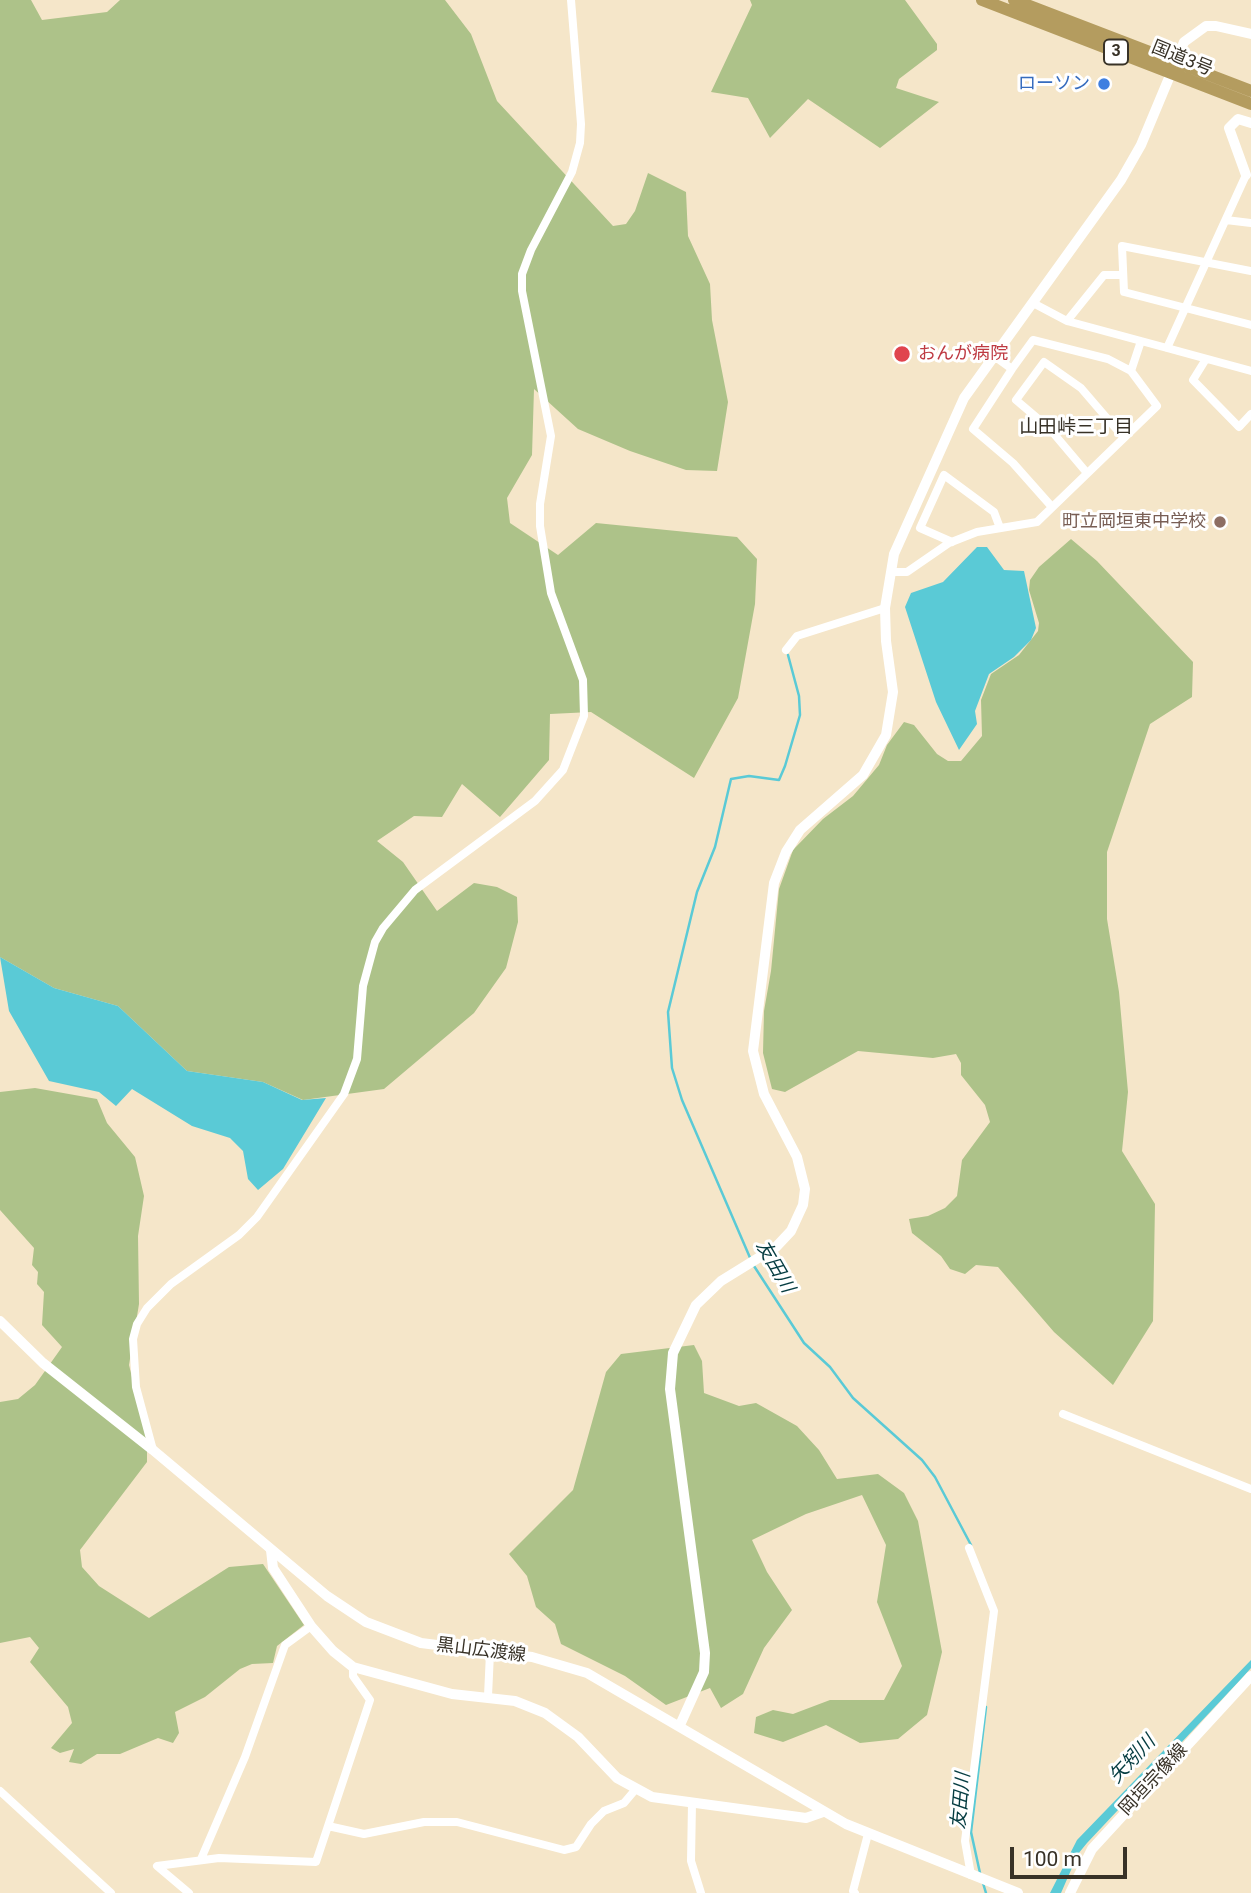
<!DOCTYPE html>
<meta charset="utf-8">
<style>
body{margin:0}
#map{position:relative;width:1251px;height:1893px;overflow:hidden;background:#f5e6c9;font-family:Roboto,sans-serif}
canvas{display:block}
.scale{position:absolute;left:1010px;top:1847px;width:117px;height:32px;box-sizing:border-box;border:4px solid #383227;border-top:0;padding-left:9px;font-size:21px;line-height:24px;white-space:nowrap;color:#383227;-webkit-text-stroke:5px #fff;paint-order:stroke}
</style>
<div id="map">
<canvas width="1251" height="1893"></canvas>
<div class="scale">100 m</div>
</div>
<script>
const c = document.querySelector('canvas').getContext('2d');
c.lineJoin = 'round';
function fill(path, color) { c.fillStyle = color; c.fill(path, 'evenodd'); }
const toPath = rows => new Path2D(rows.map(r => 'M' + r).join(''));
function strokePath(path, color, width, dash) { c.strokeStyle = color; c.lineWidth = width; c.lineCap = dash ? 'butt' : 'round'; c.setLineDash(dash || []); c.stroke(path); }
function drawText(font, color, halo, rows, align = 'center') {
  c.font = font + ' Roboto,"Noto Sans JP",sans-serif'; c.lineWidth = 6; c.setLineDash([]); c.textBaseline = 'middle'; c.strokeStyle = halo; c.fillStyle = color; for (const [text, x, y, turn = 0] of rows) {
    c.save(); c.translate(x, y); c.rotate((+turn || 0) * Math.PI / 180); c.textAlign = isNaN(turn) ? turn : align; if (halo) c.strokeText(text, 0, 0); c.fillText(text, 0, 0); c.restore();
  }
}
fill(toPath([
 [0,0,31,0,42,20,107,12,120,0,445,0,471,34,497,101,613,226,626,224,635,211,648,173,686,192,688,236,710,284,712,320,728,402,717,471,686,470,630,451,578,429,534,389,532,455,507,498,510,523,558,555,596,523,737,537,757,559,755,604,738,698,694,778,591,712,550,714,549,760,500,817,462,784,442,817,414,816,377,841,403,862,437,911,474,883,497,887,517,897,518,922,506,968,474,1013,384,1089,303,1100,263,1082,187,1071,118,1006,54,988,0,957],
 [750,0,905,0,937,44,937,50,899,79,896,88,939,102,880,148,808,99,770,138,748,98,711,92,752,5],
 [1071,539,1097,561,1193,662,1192,697,1150,724,1107,852,1107,919,1119,992,1128,1092,1122,1151,1155,1204,1153,1321,1113,1385,1054,1332,998,1267,976,1265,965,1274,950,1269,941,1256,912,1233,909,1219,928,1216,945,1208,957,1196,962,1160,990,1122,985,1105,961,1075,961,1063,956,1054,933,1058,858,1051,785,1092,772,1089,763,1053,764,1011,771,971,779,889,793,850,823,819,853,796,879,765,887,745,904,722,914,725,937,754,948,761,961,761,982,736,981,700,991,674,1019,655,1038,631,1039,623,1029,590,1030,580,1039,567],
 [35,1088,97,1099,107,1123,135,1157,144,1196,138,1236,139,1304,129,1365,147,1438,147,1462,80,1550,82,1567,99,1586,149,1618,229,1567,263,1564,304,1625,277,1646,273,1663,252,1664,240,1669,205,1697,175,1712,179,1733,173,1743,158,1738,120,1754,97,1754,81,1764,69,1762,74,1749,60,1753,51,1748,72,1723,68,1707,30,1662,39,1648,30,1637,0,1643,0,1402,18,1399,35,1385,62,1347,42,1325,44,1292,37,1284,38,1272,32,1265,34,1248,0,1210,0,1092],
 [694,1345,702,1361,704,1393,739,1406,756,1403,797,1426,819,1450,837,1479,878,1474,904,1493,918,1521,942,1652,927,1715,898,1739,860,1743,826,1725,783,1742,754,1733,756,1717,773,1710,793,1714,830,1700,884,1700,902,1666,877,1602,886,1545,862,1495,806,1514,752,1540,767,1572,792,1610,764,1648,743,1694,721,1708,710,1688,666,1705,625,1676,561,1644,555,1624,536,1607,527,1576,509,1554,573,1490,606,1372,621,1354]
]), '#adc289');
fill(toPath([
 [977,547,987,547,1004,570,1024,571,1036,628,1031,640,1014,657,989,674,975,711,977,724,959,750,936,702,905,607,911,593,943,582],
 [0,957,54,988,118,1006,187,1071,263,1082,302,1100,326,1098,283,1169,258,1190,248,1179,243,1151,230,1138,192,1126,132,1089,116,1106,99,1092,49,1081,9,1011],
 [1251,1660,1251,1668,1243,1677,1087,1843,1078,1854,1061,1893,1050,1893,1077,1840]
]), '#5acad6');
strokePath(toPath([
 [751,1260,682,1100,672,1068,668,1012,697,892,715,847,731,779,749,776,779,780,785,766,800,715,799,696,788,655],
 [754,1266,804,1343,830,1367,853,1398,922,1460,935,1477,971,1545],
 [980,1873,971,1832,986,1707],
 [983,1883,986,1893]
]), '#5acad6', 2.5);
strokePath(toPath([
 [1246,175,1167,348,1251,371],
 [1226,220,1251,223],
 [1251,271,1122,246,1124,292,1251,325],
 [1033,303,1067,321,1167,348],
 [1067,321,1104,275,1123,275],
 [994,356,1012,369,973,429,1013,463,1052,507],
 [1206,359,1193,380,1239,427,1251,414],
 [1012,369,1033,340,1108,359,1131,371],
 [1087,473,1049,428,1016,400,1044,362,1081,388,1124,438],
 [952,542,920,528,944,475,994,512,1000,528],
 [891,572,907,572,949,543,977,532,1037,522,1157,406,1131,371,1141,341],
 [786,650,797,636,885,608],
 [1063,1414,1251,1489],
 [153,1450,136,1387,133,1339,137,1324,147,1308,171,1284,239,1235,257,1217,344,1094,357,1059,363,986,375,942,383,928,415,890,535,801,563,770,584,716,583,680,551,593,540,526,540,504,551,436,522,291,522,274,531,250,572,172,580,143,581,124,571,0],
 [969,1548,994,1611,965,1841,971,1875],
 [488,1696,490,1653],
 [0,1791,111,1893],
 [692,1803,691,1861,701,1893],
 [328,1826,364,1834,424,1822,457,1822,564,1850,576,1847,591,1824,604,1811,624,1803,635,1790],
 [201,1859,245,1757,285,1645,311,1626],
 [189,1893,157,1866,219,1858,316,1862,370,1700,353,1676,353,1667],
 [855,1893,853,1891,868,1834]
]), '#fff', 8);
strokePath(toPath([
 [1246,175,1229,128,1238,119,1251,123],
 [271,1550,273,1568,311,1626,333,1651,353,1667,452,1694,515,1701,545,1713,578,1737,617,1778,652,1797,806,1818,823,1812],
 [680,1725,704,1672,705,1653,670,1389,673,1353,696,1305,721,1281,776,1247,791,1231,803,1205,805,1189,797,1157,764,1094,753,1051,774,883,786,852,800,830,863,775,886,735,893,692,886,641,885,608,894,554,964,398,1121,180,1141,145,1184,42,1206,26,1216,26,1251,34]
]), '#fff', 10);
strokePath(toPath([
 [0,1321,43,1363,153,1450,327,1596,366,1622,421,1643,532,1657,587,1673,846,1824,1018,1893],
 [1070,1893,1092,1849,1251,1676]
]), '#fff', 10);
strokePath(toPath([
 [982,0,1251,104],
 [1014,0,1251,91]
]), '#b49c5f', 12);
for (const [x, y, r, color] of [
 [1104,84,7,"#3f7fe0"],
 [902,354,9,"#e0444e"],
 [1220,522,7,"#8d6e63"]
]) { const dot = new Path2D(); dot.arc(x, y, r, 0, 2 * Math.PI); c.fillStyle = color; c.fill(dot); strokePath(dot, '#fff', 2.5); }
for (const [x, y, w] of [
 [1116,52,24]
]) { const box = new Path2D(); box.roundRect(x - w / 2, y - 12.5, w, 25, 5); c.fillStyle = '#fff'; c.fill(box); strokePath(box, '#383227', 2); }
drawText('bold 16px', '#383227', null, [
 ["3",1116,52]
]);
drawText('18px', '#383227', '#fff', [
 ["国道3号",1182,59,22],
 ["黒山広渡線",481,1651,7],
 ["岡垣宗像線",1154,1780,-47]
]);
drawText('18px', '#366cbe', '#fff', [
 ["ローソン",1090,84]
], 'right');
drawText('18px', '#be3a42', '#fff', [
 ["おんが病院",918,354]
], 'left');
drawText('18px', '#785e54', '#fff', [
 ["町立岡垣東中学校",1206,522]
], 'right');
drawText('19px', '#383227', '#fff', [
 ["山田峠三丁目",1076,428]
]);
drawText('italic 19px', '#053c41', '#fff', [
 ["友田川",774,1267,60],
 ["矢矧川",1133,1760,-47],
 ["友田川",962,1801,-85]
]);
</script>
